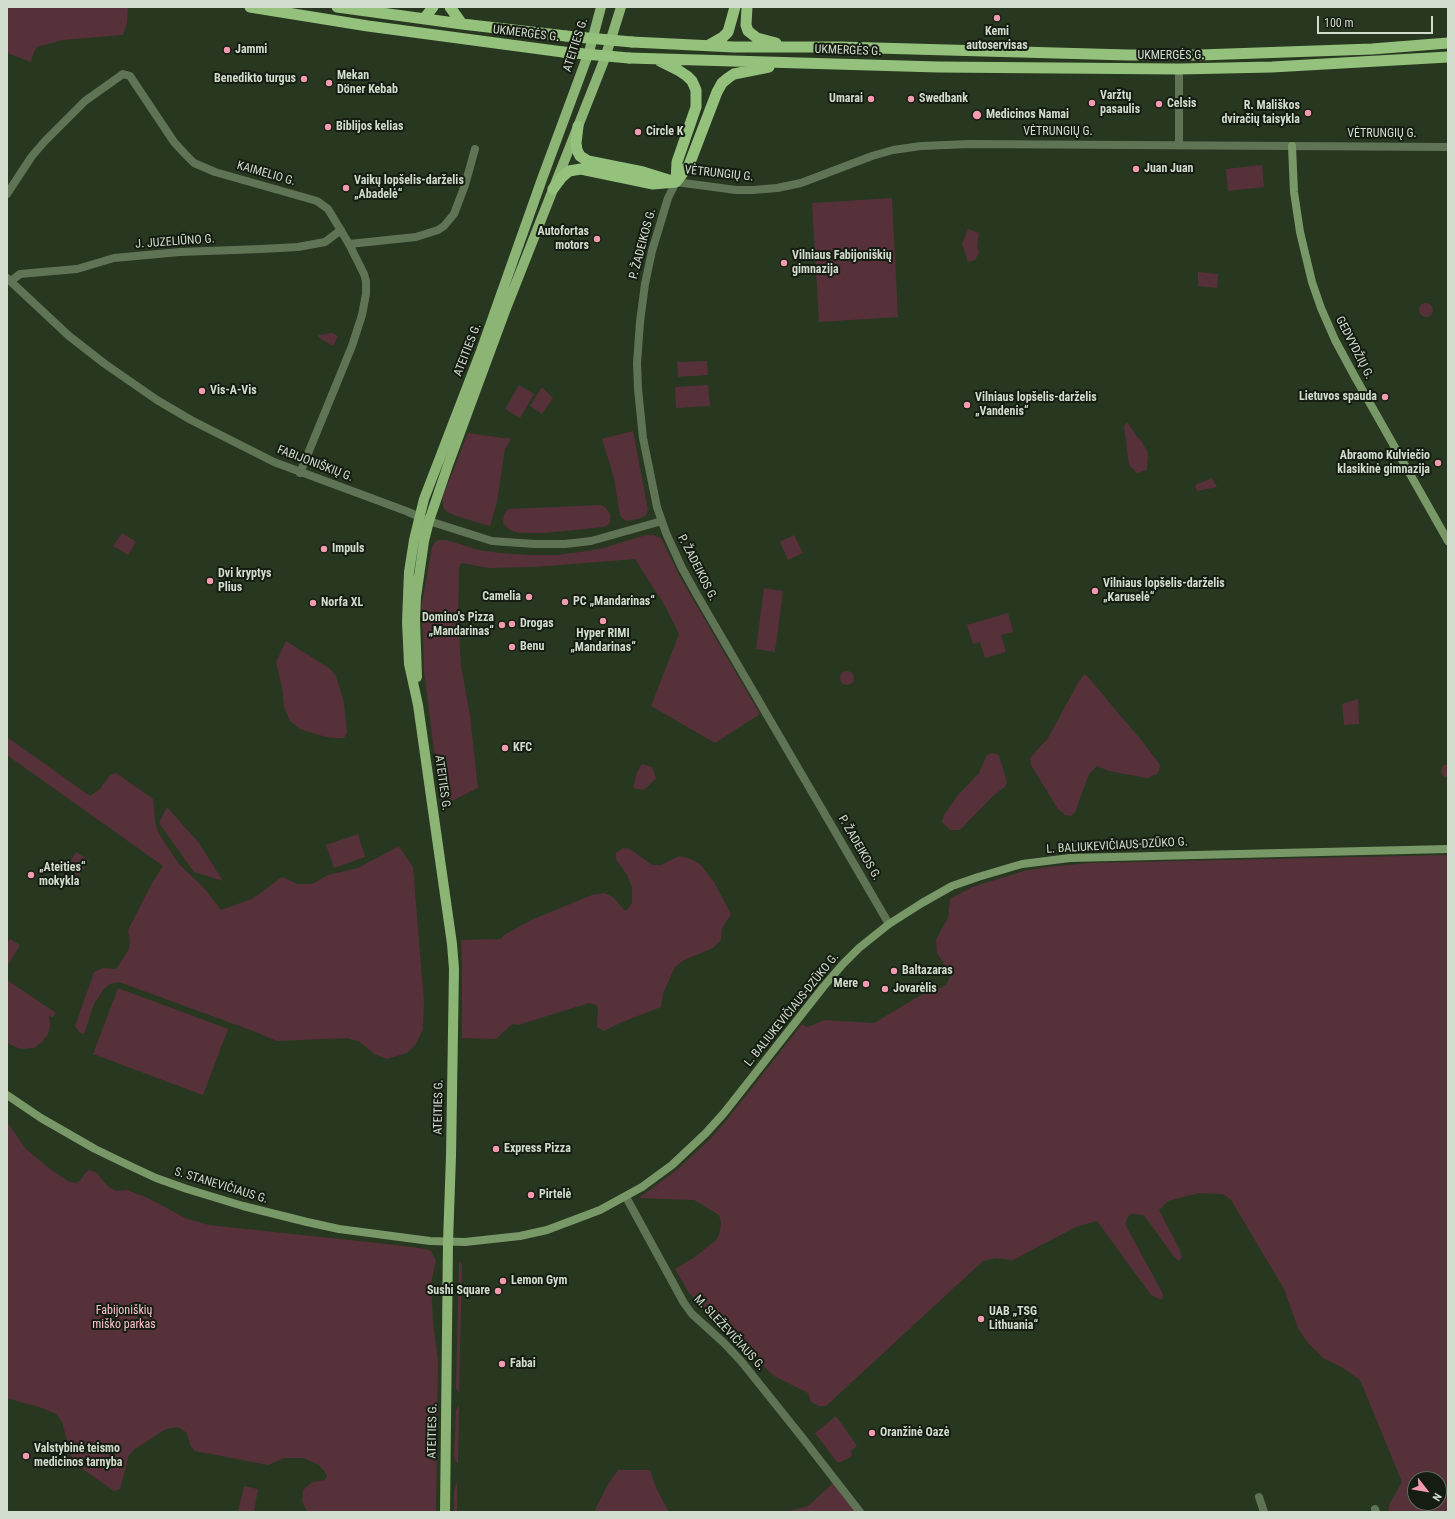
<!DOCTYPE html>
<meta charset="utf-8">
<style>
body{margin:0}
#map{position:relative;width:1455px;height:1519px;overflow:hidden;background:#283720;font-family:"Roboto Condensed",sans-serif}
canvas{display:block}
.frame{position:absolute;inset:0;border:8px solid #d2dccd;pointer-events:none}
.north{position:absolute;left:1407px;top:1471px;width:40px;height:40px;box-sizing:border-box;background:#151c11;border:1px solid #61695c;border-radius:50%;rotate:121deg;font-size:11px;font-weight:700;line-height:16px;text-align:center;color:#d2dccd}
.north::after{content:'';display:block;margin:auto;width:14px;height:18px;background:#f29ab0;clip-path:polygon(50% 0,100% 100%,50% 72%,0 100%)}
.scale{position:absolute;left:1317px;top:16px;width:116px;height:18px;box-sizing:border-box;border:2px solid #d2dccd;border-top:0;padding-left:5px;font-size:12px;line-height:14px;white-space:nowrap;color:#d2dccd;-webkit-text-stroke:3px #151c11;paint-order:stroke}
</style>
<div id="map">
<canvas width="1455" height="1519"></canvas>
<div class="frame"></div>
<div class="north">N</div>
<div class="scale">100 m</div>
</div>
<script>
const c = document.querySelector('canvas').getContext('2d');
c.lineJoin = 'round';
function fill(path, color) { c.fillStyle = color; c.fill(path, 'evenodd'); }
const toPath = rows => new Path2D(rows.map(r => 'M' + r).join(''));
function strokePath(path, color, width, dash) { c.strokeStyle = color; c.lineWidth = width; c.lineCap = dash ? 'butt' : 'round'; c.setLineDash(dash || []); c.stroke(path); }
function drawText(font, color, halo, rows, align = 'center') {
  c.font = font + ' "Roboto Condensed",sans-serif'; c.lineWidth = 4; c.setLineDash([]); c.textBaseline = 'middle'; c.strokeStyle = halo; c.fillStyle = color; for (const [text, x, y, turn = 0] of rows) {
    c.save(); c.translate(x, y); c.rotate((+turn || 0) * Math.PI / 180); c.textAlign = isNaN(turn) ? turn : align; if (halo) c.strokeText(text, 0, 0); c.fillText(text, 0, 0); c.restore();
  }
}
fill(toPath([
 [7,7,128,7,127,23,123,35,63,40,37,47,33,54,31,62,7,53],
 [1262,165,1264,187,1228,191,1226,169],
 [892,198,898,317,819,322,812,203],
 [968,229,979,233,977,246,979,253,975,260,968,262,962,244],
 [1198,272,1218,274,1217,288,1198,286],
 '1419 310a7 7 0 1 1 14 0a7 7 0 1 1-14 0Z',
 [332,333,338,336,333,346,318,337,319,335],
 [707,361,708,375,678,377,677,362],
 [519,385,534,394,520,418,505,409],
 [708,385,710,406,676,408,675,387],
 [542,387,553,398,542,414,530,406],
 [1127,422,1138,438,1142,442,1148,453,1147,470,1137,473,1129,465,1124,426],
 [633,431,648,510,645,516,638,519,626,521,620,516,614,478,602,439],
 [468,433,511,439,505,449,497,502,490,526,456,516,447,512,443,507,443,496],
 [1212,478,1217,487,1197,491,1195,485],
 [601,505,605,507,610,514,610,522,608,525,604,527,544,533,519,533,510,530,503,523,504,515,508,509],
 [122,533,136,542,128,555,113,546],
 [646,535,653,535,661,538,663,542,681,579,760,714,715,743,651,706,679,634,665,606,635,559,535,567,489,568,462,563,459,567,458,615,461,666,470,716,478,788,441,806,424,671,423,632,420,614,432,547,435,542,438,540,446,540,479,550,500,553,528,555,559,555,600,549],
 [794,535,803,553,788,560,780,542],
 [764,588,783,591,775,652,756,649],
 [1008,613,1013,632,1001,635,1006,652,985,658,980,642,973,644,967,625],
 [286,641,329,668,336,676,344,703,347,733,344,738,332,738,318,735,300,729,290,721,284,707,282,687,276,662],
 '840 678a7 7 0 1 1 14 0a7 7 0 1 1-14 0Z',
 [1084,674,1089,678,1119,714,1142,741,1160,765,1159,771,1157,774,1147,778,1109,771,1097,766,1089,774,1075,812,1071,816,1065,815,1058,809,1031,765,1030,758,1048,738,1078,683],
 [1358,699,1359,724,1344,725,1342,704],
 [7,737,90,796,100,789,110,775,116,773,153,799,155,822,159,834,179,864,204,888,221,910,252,899,282,877,298,884,312,884,328,875,358,868,399,846,413,867,424,1002,423,1029,416,1044,407,1053,387,1059,374,1054,360,1042,347,1038,277,1041,253,1031,119,982,110,984,103,990,94,1004,84,1034,80,1033,75,1026,94,972,103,968,116,969,129,949,130,941,128,930,153,881,163,866,7,755],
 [992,753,999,755,1000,759,1007,782,1005,787,993,796,960,830,950,830,942,822,944,815,958,795,979,773,987,755],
 [642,764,652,767,656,778,644,790,633,788,637,772],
 [1444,765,1448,765,1448,777,1444,777,1441,773,1442,767],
 [167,807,199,843,223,881,194,872,159,823],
 [358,834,365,857,334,868,326,845],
 [623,848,630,849,652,865,661,865,679,856,691,859,700,864,714,882,731,914,722,928,721,940,713,948,684,960,675,967,663,993,661,1007,620,1023,604,1031,597,1027,598,1008,596,1005,589,1003,518,1025,512,1024,496,1039,462,1038,462,964,461,940,501,939,504,935,531,920,592,895,604,893,613,897,624,910,627,910,632,903,632,887,627,875,616,859,616,853],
 [76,852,89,860,79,876,66,868],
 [1448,855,1448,1512,1389,1512,1389,1505,1402,1482,1360,1380,1343,1368,1323,1358,1307,1342,1298,1328,1284,1289,1231,1200,1223,1194,1199,1193,1168,1201,1159,1210,1179,1248,1182,1257,1179,1261,1174,1257,1144,1215,1133,1214,1129,1215,1125,1224,1163,1294,1162,1300,1151,1295,1097,1221,1076,1227,1013,1260,995,1258,983,1261,826,1406,819,1406,811,1402,808,1393,774,1376,711,1316,689,1293,675,1269,695,1257,717,1239,720,1231,721,1222,719,1215,694,1200,639,1198,679,1168,709,1140,726,1121,802,1024,807,1027,825,1020,874,1023,931,989,941,988,946,985,951,975,937,953,936,940,940,932,948,918,950,899,972,887,1024,871,1048,867,1089,863],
 [1415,1479,1439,1479,1439,1503,1415,1503],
 [10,939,20,945,8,965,7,943],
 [7,980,56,1013,53,1017,49,1016,50,1026,48,1034,42,1042,34,1048,24,1049,18,1048,7,1043],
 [118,988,228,1029,203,1095,93,1054],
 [7,1122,26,1149,50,1169,68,1181,75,1183,80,1181,86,1172,89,1170,97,1173,104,1182,110,1188,117,1191,127,1190,148,1198,185,1218,209,1225,396,1245,426,1249,431,1251,436,1261,431,1283,433,1322,438,1361,436,1512,307,1512,302,1500,303,1490,312,1482,325,1480,327,1475,319,1465,303,1458,284,1458,268,1465,195,1451,190,1445,187,1433,178,1427,166,1429,135,1449,129,1455,120,1489,114,1491,77,1465,72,1459,62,1422,56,1414,42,1408,7,1398],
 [459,1261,462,1264,459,1393,456,1388],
 [459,1405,458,1464,455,1460,454,1456,456,1410],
 [836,1416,857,1446,851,1451,852,1456,841,1462,837,1462,815,1433],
 [618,1470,650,1470,656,1488,669,1512,594,1512,607,1486],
 [457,1481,457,1512,454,1512,454,1491],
 [834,1482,856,1512,786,1512,808,1506],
 [244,1486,258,1489,254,1512,238,1511]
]), '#56313a');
strokePath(toPath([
 [1179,69,1179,145],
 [676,182,736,190,753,190,777,188,801,183,872,156,893,150,921,146,970,144,1448,147],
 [7,194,32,156,45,141,85,101,123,74,130,76,174,142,185,154,194,163,215,172,317,201,328,209,349,244,364,274,366,281,366,294,362,315,352,346,300,473],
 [349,244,416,237,438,230,444,226,454,214,465,185,475,149],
 [11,281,20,274,77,269,114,258,180,252,261,249,298,247,325,242,341,230],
 [626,1197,684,1303,692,1314,724,1343,741,1361,801,1436,860,1512],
 [1259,1497,1264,1512],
 [1375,1509,1376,1512]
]), '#5f7455', 8);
strokePath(toPath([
 [676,182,668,198,652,251,645,284,640,322,637,363,638,389,643,438,657,507,666,533,682,568,697,595,889,924],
 [7,278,69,336,105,364,157,400,191,420,274,462,406,511,429,521,492,541,534,544,565,544,591,541,662,521]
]), '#5f7455', 8);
strokePath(toPath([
 [1292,146,1294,192,1300,232,1312,282,1321,308,1335,340,1355,377,1448,541],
 [7,1095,41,1118,95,1149,126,1164,156,1178,187,1189,243,1206,307,1222,339,1229,430,1241,465,1242,520,1236,547,1230,600,1210,642,1187,672,1165,706,1133,724,1113,824,986,843,964,859,948,889,924,922,903,952,886,978,877,1022,864,1070,858,1448,849]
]), '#789867', 8);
strokePath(toPath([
 [417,677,415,620,416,597,424,541,429,521,448,465,505,311,605,58,621,7],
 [445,1512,448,1242,451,1156,454,969,452,944,418,705,409,664,407,622,409,572,414,540,424,499,481,351,542,179,589,52,601,7]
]), '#8bb475', 10);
strokePath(toPath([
 [250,7,368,26,563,52],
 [337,7,462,24,566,36],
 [450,7,462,24],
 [747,7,746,25,748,31,757,38,776,43],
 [424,19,433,7],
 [632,42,734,47,840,47,1128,55,1200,55,1372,49,1448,43],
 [709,45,723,37,728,32,735,7],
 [629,58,938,67,1179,69,1272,67,1448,57],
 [660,61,678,70,687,76,692,81,696,90,696,107,677,162,676,182],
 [578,126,576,143,577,150,580,156,588,161,643,172,672,181],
 [553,189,562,177,569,171,581,169,653,184,676,182,689,165,717,92,722,83,728,78,734,74,769,67]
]), '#94c17b', 11);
strokePath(toPath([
 [566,36,632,42],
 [563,52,629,58]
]), '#94c17b', 11);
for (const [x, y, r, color] of [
 [997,18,4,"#f29ab0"],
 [227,50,4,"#f29ab0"],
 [304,79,4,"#f29ab0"],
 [329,83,4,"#f29ab0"],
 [871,99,4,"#f29ab0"],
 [911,99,4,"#f29ab0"],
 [1092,103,4,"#f29ab0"],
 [1159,104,4,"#f29ab0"],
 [1308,113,4,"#f29ab0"],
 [977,115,5,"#f29ab0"],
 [328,127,4,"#f29ab0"],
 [638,132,4,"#f29ab0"],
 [1136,169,4,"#f29ab0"],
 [346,188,4,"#f29ab0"],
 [597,239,4,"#f29ab0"],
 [784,263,4,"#f29ab0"],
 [202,391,4,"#f29ab0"],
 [1385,397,4,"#f29ab0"],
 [967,405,4,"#f29ab0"],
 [1438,463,4,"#f29ab0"],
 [324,549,4,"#f29ab0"],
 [210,581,4,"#f29ab0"],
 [1095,591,4,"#f29ab0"],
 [529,597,4,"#f29ab0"],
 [565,602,4,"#f29ab0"],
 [313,603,4,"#f29ab0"],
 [603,621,4,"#f29ab0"],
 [512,624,4,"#f29ab0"],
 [502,625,4,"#f29ab0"],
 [512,647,4,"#f29ab0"],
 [505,748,4,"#f29ab0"],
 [31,875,4,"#f29ab0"],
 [894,971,4,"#f29ab0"],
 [866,984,4,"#f29ab0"],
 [885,989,4,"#f29ab0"],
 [496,1149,4,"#f29ab0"],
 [531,1195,4,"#f29ab0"],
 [503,1281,4,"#f29ab0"],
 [498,1291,4,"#f29ab0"],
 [981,1319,4,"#f29ab0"],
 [502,1364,4,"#f29ab0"],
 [872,1433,4,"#f29ab0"],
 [26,1456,4,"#f29ab0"]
]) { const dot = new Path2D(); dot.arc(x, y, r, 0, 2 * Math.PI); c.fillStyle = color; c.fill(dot); strokePath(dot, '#151c11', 1.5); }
drawText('bold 12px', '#d2dccd', '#151c11', [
 ["Kemi",997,32,"center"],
 ["autoservisas",997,46,"center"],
 ["Jammi",235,50],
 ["Mekan",337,76],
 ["Döner Kebab",337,90],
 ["Benedikto turgus",296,79,"right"],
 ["Varžtų",1100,96],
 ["pasaulis",1100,110],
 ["Umarai",863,99,"right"],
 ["Swedbank",919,99],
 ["Celsis",1167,104],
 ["R. Mališkos",1300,106,"right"],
 ["dviračių taisykla",1300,120,"right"],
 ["Medicinos Namai",986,115],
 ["Biblijos kelias",336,127],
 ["Circle K",646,132],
 ["Juan Juan",1144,169],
 ["Vaikų lopšelis-darželis",354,181],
 ["„Abadelė“",354,195],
 ["Autofortas",589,232,"right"],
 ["motors",589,246,"right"],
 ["Vilniaus Fabijoniškių",792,256],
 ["gimnazija",792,270],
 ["Vis-A-Vis",210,391],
 ["Lietuvos spauda",1377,397,"right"],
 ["Vilniaus lopšelis-darželis",975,398],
 ["„Vandenis“",975,412],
 ["Abraomo Kulviečio",1430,456,"right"],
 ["klasikinė gimnazija",1430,470,"right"],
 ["Impuls",332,549],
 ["Dvi kryptys",218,574],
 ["Plius",218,588],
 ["Vilniaus lopšelis-darželis",1103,584],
 ["„Karuselė“",1103,598],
 ["Camelia",521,597,"right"],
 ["PC „Mandarinas“",573,602],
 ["Norfa XL",321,603],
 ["Domino's Pizza",494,618,"right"],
 ["„Mandarinas“",494,632,"right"],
 ["Drogas",520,624],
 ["Hyper RIMI",603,634,"center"],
 ["„Mandarinas“",603,648,"center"],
 ["Benu",520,647],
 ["KFC",513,748],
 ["„Ateities“",39,868],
 ["mokykla",39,882],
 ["Baltazaras",902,971],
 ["Mere",858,984,"right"],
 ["Jovarėlis",893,989],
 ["Express Pizza",504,1149],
 ["Pirtelė",539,1195],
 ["Lemon Gym",511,1281],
 ["Sushi Square",490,1291,"right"],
 ["UAB „TSG",989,1312],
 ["Lithuania“",989,1326],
 ["Fabai",510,1364],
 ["Oranžinė Oazė",880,1433],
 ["Valstybinė teismo",34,1449],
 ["medicinos tarnyba",34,1463]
], 'left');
drawText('12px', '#d2dccd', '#151c11', [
 ["UKMERGĖS G.",526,34,7],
 ["ATEITIES G.",576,45,-72],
 ["UKMERGĖS G.",848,51,2],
 ["UKMERGĖS G.",1171,56],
 ["VĖTRUNGIŲ G.",1058,132],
 ["VĖTRUNGIŲ G.",1382,134],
 ["KAIMELIO G.",266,174,16],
 ["VĖTRUNGIŲ G.",719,174,6],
 ["J. JUZELIŪNO G.",175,242,-4],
 ["P. ŽADEIKOS G.",643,244,-75],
 ["GEDVYDŽIŲ G.",1354,348,63],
 ["ATEITIES G.",468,350,-69],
 ["FABIJONIŠKIŲ G.",315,464,21],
 ["P. ŽADEIKOS G.",697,568,63],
 ["ATEITIES G.",442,783,82],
 ["L. BALIUKEVIČIAUS-DZŪKO G.",1117,846,-3],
 ["P. ŽADEIKOS G.",859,848,60],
 ["L. BALIUKEVIČIAUS-DZŪKO G.",792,1010,-51],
 ["ATEITIES G.",439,1107,-89],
 ["S. STANEVIČIAUS G.",221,1186,17],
 ["M. SLEŽEVIČIAUS G.",729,1333,47],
 ["ATEITIES G.",433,1431,-89]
]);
drawText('12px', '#fec3d0', '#151c11', [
 ["Fabijoniškių",124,1311],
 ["miško parkas",124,1325]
]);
</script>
